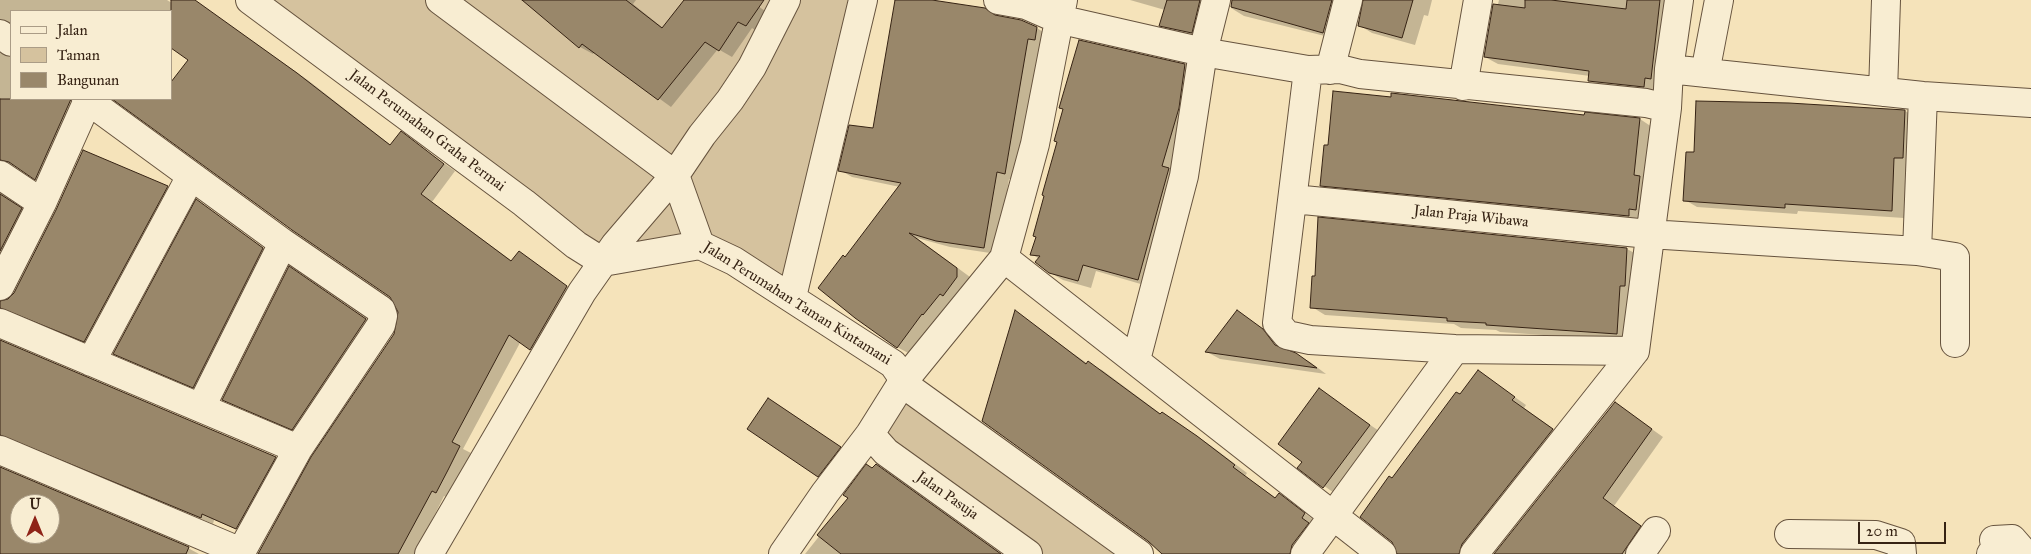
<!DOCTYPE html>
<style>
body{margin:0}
#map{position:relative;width:2031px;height:554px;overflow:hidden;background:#f5e3ba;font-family:"IM FELL Great Primer",serif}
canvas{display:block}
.legend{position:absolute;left:10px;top:10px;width:162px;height:90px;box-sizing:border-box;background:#f8edd2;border:1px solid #aa9c86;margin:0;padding:6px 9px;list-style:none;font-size:15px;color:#362314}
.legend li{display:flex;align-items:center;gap:10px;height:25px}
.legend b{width:25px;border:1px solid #aa9c86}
.north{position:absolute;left:10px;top:494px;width:50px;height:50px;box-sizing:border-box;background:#f8edd2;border:1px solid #aa9c86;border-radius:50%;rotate:0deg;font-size:14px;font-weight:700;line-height:20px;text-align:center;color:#362314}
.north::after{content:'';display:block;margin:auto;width:18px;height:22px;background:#8f2418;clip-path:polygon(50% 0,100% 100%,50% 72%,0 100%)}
.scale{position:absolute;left:1858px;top:522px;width:88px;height:22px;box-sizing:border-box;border:2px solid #362314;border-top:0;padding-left:6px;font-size:15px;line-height:18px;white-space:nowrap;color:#362314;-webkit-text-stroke:4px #f8edd2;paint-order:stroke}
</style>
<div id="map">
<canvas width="2031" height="554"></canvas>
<ul class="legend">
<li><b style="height:6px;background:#f8edd2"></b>Jalan</li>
<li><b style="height:14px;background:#d5c29e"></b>Taman</li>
<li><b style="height:14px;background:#99876a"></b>Bangunan</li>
</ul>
<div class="north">U</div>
<div class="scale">20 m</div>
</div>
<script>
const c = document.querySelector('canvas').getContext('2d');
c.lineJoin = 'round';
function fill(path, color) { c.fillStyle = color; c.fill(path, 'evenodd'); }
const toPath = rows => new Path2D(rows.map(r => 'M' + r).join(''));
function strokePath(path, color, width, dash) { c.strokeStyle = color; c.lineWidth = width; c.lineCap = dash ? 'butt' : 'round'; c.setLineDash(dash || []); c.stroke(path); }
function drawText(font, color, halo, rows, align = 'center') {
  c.font = font + ' "IM FELL Great Primer",serif'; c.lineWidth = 4.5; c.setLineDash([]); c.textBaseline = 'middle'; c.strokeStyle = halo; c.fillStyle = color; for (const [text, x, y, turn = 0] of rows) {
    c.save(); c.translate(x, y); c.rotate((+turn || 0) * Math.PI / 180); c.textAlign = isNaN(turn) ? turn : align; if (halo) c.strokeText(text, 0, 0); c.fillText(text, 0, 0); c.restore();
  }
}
fill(toPath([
 [250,0,863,0,792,297,700,245,603,262],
 [902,383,1139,554,1028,554,870,434]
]), '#d5c29e');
fill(toPath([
 [0,0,167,0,191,15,199,4,309,81,392,146,401,133,455,171,432,202,512,261,519,252,578,294,542,355,521,341,463,449,471,453,448,498,444,496,415,554,259,554,395,334,400,319,397,305,391,296,293,229,114,99,171,99,190,59,171,11,11,11,11,25,0,31],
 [523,0,636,0,633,4,663,28,698,0,749,0,771,15,759,33,752,28,732,57,718,49,671,107,595,52,593,54,580,47],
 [897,0,924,0,998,17,1037,28,1049,36,1017,180,1009,179,997,254,950,247,917,238,970,277,970,285,910,354,897,347,846,258,900,187,852,177,840,170,874,130],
 [1130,0,1216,0,1205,40,1174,33,1161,25,1165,10],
 [1232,0,1349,0,1337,39,1244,16,1231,8],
 [1364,0,1432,0,1428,16,1424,15,1415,45,1372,33,1359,25],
 [1499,0,1677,0,1657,94,1603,88,1590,81,1590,76,1498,64,1485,57],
 [1080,41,1185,65,1198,73,1151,287,1096,271,1091,288,1063,280,1049,272,1039,259,1032,254],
 [0,50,11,58,11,99,84,99,47,185,14,166,5,167,0,172],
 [1789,104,1905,111,1918,118,1907,164,1904,218,1798,211,1797,214,1697,207,1685,200,1695,153],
 [1640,119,1652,127,1641,223,1334,193,1321,185],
 [167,187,179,194,96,347,19,315,11,314,0,320,0,303,10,300],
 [0,192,33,216,0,281],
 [197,201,275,256,206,394,115,353],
 [1627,249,1640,256,1630,341,1500,332,1496,330,1461,328,1454,324,1325,315,1312,307],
 [302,275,378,327,305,436,224,399],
 [1015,312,1088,364,1102,370,1161,414,1175,421,1210,445,1247,473,1245,476,1276,498,1279,495,1317,522,1305,554,1165,554],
 [1237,312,1276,338,1286,350,1310,362,1326,374,1220,359,1207,352],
 [0,341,287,464,248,534,214,520,213,524,19,442,10,441,0,447],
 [1478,371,1526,405,1524,408,1565,437,1473,554,1398,554,1393,480],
 [1319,390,1382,433,1337,495,1299,468,1304,461],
 [1615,403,1663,437,1614,506,1653,534,1639,554,1496,554],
 [781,407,853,455,831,483,818,476],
 [876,465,889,473,1002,554,805,554],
 [0,468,188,548,199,554,0,554],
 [20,504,50,504,50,534,20,534]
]), '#0003');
const building = toPath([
 [171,0,195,0,297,73,390,145,401,131,444,164,421,194,511,261,519,251,567,286,530,350,509,335,452,442,460,446,448,470,436,493,432,491,398,554,258,554,311,457,394,334,398,312,390,297,292,230,112,99,171,99,171,82,188,60,171,48,171,0],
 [522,0,626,0,662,28,684,0,764,0,746,26,738,22,719,51,705,42,658,100,582,44,579,48,522,0],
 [895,0,932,0,985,8,995,15,1021,20,1037,27,1035,40,1028,39,1005,174,997,172,984,248,936,241,909,233,957,268,957,277,943,296,940,294,923,315,922,314,897,348,855,318,818,288,843,255,845,257,901,183,838,171,849,125,873,128,895,0],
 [1167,0,1200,0,1192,33,1159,26,1167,0],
 [1232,0,1332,0,1323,33,1231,7,1232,0],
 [1363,0,1413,0,1402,38,1358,26,1363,0],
 [1525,0,1551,0,1626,9,1627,0,1660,0,1651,79,1645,78,1644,87,1588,81,1589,71,1484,57,1493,4,1525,8,1525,0],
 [1079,40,1185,64,1179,108,1162,166,1169,168,1138,280,1083,265,1078,281,1049,273,1035,262,1040,256,1030,255,1036,237,1033,236,1044,196,1042,195,1057,142,1054,141,1063,109,1059,108,1079,40],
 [1333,91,1391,97,1391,93,1584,115,1585,112,1640,118,1634,175,1640,176,1636,210,1629,209,1629,216,1320,186,1324,145,1328,145,1333,91],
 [0,99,71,99,35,180,9,162,0,160,0,99],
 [1696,101,1789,103,1905,110,1903,158,1894,158,1892,211,1785,204,1785,208,1683,201,1686,152,1694,152,1696,101],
 [83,150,168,186,84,342,0,308,0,301,8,299,14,293,56,210,83,150],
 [0,194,22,208,0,251,0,194],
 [196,199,263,248,193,388,113,354,196,199],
 [1318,217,1627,248,1625,286,1620,286,1617,334,1486,325,1486,323,1447,321,1447,318,1310,308,1312,276,1315,276,1318,217],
 [289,266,366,319,292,430,222,400,289,266],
 [1015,310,1086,364,1088,361,1160,414,1162,412,1197,436,1235,465,1233,467,1275,498,1279,493,1305,513,1302,518,1309,523,1292,545,1290,554,1162,554,1148,541,982,421,1015,310],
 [1237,310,1263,329,1275,345,1296,353,1317,368,1205,352,1237,310],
 [0,340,276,457,236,529,202,514,201,518,0,435,0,340],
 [1478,370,1515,397,1512,400,1553,429,1462,544,1459,554,1397,554,1392,542,1360,517,1389,476,1392,478,1456,392,1460,394,1478,370],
 [1319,388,1370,425,1323,488,1297,468,1302,462,1278,444,1319,388],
 [768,398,841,447,818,477,747,429,768,398],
 [1615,402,1652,429,1603,498,1641,526,1622,554,1494,554,1615,402],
 [866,464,872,468,876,464,1001,554,841,554,817,535,848,498,843,495,866,464],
 [0,467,189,547,186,554,0,554,0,467],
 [20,504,50,504,50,534,20,534,20,504]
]);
fill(building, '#99876a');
strokePath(building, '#362314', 1);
const minor = toPath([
 [250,0,524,203,576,245,603,262],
 [440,0,675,175],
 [998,0,1026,5,1058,19,1203,52,1308,70,1340,69,1360,74,1646,103,1667,108,1669,69,1923,96,2031,103],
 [0,34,11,42],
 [1669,69,1679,0],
 [1308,70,1277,323,1287,335,1310,340,1455,349,1635,351],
 [1330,70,1348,0],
 [1705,73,1719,0],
 [1463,86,1478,0],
 [1883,92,1886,0],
 [86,99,283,243,381,310,383,316,381,325,298,449,240,554],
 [0,175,42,203],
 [675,175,700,245,734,261,893,364,900,374,902,383,1139,554],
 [1293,199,1649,234,1917,251,1923,96],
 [1917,251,1955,257,1955,343],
 [1004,258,1382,554],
 [603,262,700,245],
 [0,286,42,203,88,100],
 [792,297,863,0],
 [0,323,298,449],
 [1136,360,1184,176,1203,52,1216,0],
 [91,362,191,176],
 [201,407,283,243],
 [870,434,886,452,1028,554],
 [0,450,241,552],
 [1789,534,1876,535,1901,543,1902,554],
 [429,554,582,292,615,245,675,175,702,135,730,100,752,67,786,0],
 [783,554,825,493,870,434,902,383,1004,258,1035,144,1063,0],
 [1305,554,1455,349],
 [1474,554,1635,351,1667,108],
 [1640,554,1656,531],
 [1991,554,1997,553,1994,540,2012,539,2025,554]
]);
strokePath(minor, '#66533e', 30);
strokePath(minor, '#f8edd2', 28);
drawText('15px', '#362314', '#f8edd2', [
 ["Jalan Perumahan Graha Permai",427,131,37],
 ["Jalan Praja Wibawa",1471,217,6],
 ["Jalan Perumahan Taman Kintamani",797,304,32],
 ["Jalan Pasuja",947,496,35]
]);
</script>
